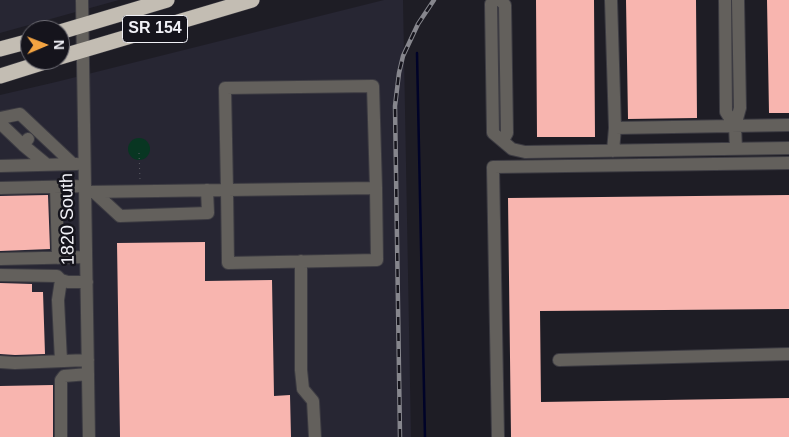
<!DOCTYPE html>
<style>
body{margin:0}
#map{position:relative;width:789px;height:437px;overflow:hidden;background:#1e1d25;font-family:Arial,sans-serif}
canvas{display:block}
.north{position:absolute;left:20px;top:20px;width:50px;height:50px;box-sizing:border-box;background:#15141c;border:1px solid #6d6c74;border-radius:50%;rotate:89deg;font-size:14px;font-weight:700;line-height:20px;text-align:center;color:#f1f1f7}
.north::after{content:'';display:block;margin:auto;width:18px;height:22px;background:#f3a442;clip-path:polygon(50% 0,100% 100%,50% 72%,0 100%)}
</style>
<div id="map">
<canvas width="789" height="437"></canvas>
<div class="north">N</div>
</div>
<script>
const c = document.querySelector('canvas').getContext('2d');
c.lineJoin = 'round';
function fill(path, color) { c.fillStyle = color; c.fill(path, 'evenodd'); }
const toPath = rows => new Path2D(rows.map(r => 'M' + r).join(''));
function strokePath(path, color, width, dash) { c.strokeStyle = color; c.lineWidth = width; c.lineCap = dash ? 'butt' : 'round'; c.setLineDash(dash || []); c.stroke(path); }
function drawText(font, color, halo, rows, align = 'center') {
  c.font = font + ' Arial,sans-serif'; c.lineWidth = 5; c.setLineDash([]); c.textBaseline = 'middle'; c.strokeStyle = halo; c.fillStyle = color; for (const [text, x, y, turn = 0] of rows) {
    c.save(); c.translate(x, y); c.rotate((+turn || 0) * Math.PI / 180); c.textAlign = isNaN(turn) ? turn : align; if (halo) c.strokeText(text, 0, 0); c.fillText(text, 0, 0); c.restore();
  }
}
fill(toPath([
 [0,0,119,0,0,33],
 [384,0,403,0,411,437,0,437,0,95,56,82]
]), '#272633');
fill(toPath([
 '128 149a11 11 0 1 1 22 0a11 11 0 1 1-22 0Z'
]), '#083622');
strokePath(toPath([
 [417,53,425,437]
]), '#000328', 2.5);
fill(toPath([
 [536,0,594,0,595,137,537,137],
 [626,0,696,0,697,118,628,119],
 [767,0,789,0,789,113,769,113],
 [48,195,50,249,0,251,0,196],
 [789,195,789,309,540,311,541,402,789,398,789,437,511,437,508,198],
 [205,242,205,281,272,280,274,396,290,395,291,437,120,437,117,243],
 [0,283,32,284,32,292,43,292,45,354,15,355,0,354],
 [53,385,53,437,0,437,0,386]
]), '#f8b5af');
const minor = toPath([
 [82,0,89,437],
 [495,0,491,4,493,133,512,149,525,152,789,148],
 [500,0,505,5,507,133,503,140],
 [611,0,615,128,613,151],
 [725,0,726,112,735,126],
 [0,118,20,114,73,164],
 [0,123,23,145,28,139],
 [615,128,789,125],
 [23,145,46,164],
 [736,149,735,126,740,108,738,0],
 [0,166,77,164],
 [56,187,58,258],
 [0,188,85,186],
 [85,192,227,190,225,88,373,86,376,188,377,260,228,263,227,190,376,188],
 [94,192,120,216,208,213,207,190],
 [0,259,86,257],
 [301,261,301,370,303,389,313,401,315,437],
 [0,275,57,276,61,280,68,282,87,282],
 [61,280,58,300,61,361],
 [559,360,789,354],
 [0,362,15,363,88,360],
 [61,437,61,380,64,376,88,374],
 [498,437,493,167,789,163]
]);
const highway = toPath([
 [60,32,167,0],
 [0,49,30,41],
 [60,57,252,0],
 [0,76,51,60]
]);
strokePath(minor, '#3c3b42', 14);
strokePath(highway, '#3c3b42', 16);
strokePath(toPath([
 [139,153,140,180]
]), '#5e5e65', 1, [1, 4]);
strokePath(minor, '#63605c', 12);
strokePath(highway, '#c3bdb3', 15);
const rail = toPath([
 [400,437,395,106,399,73,403,56,418,24,434,0]
]);
strokePath(rail, '#86868d', 4.5);
strokePath(rail, '#15141c', 2.5, [8]);
for (const [x, y, w] of [
 [155,29,65]
]) { const box = new Path2D(); box.roundRect(x - w / 2, y - 13.5, w, 27, 4); c.fillStyle = '#15141c'; c.fill(box); strokePath(box, '#f1f1f7', 1); }
drawText('bold 16px', '#f1f1f7', null, [
 ["SR 154",155,29]
]);
drawText('18px', '#f1f1f7', '#15141c', [
 ["1820 South",68,219,-91]
]);
</script>
